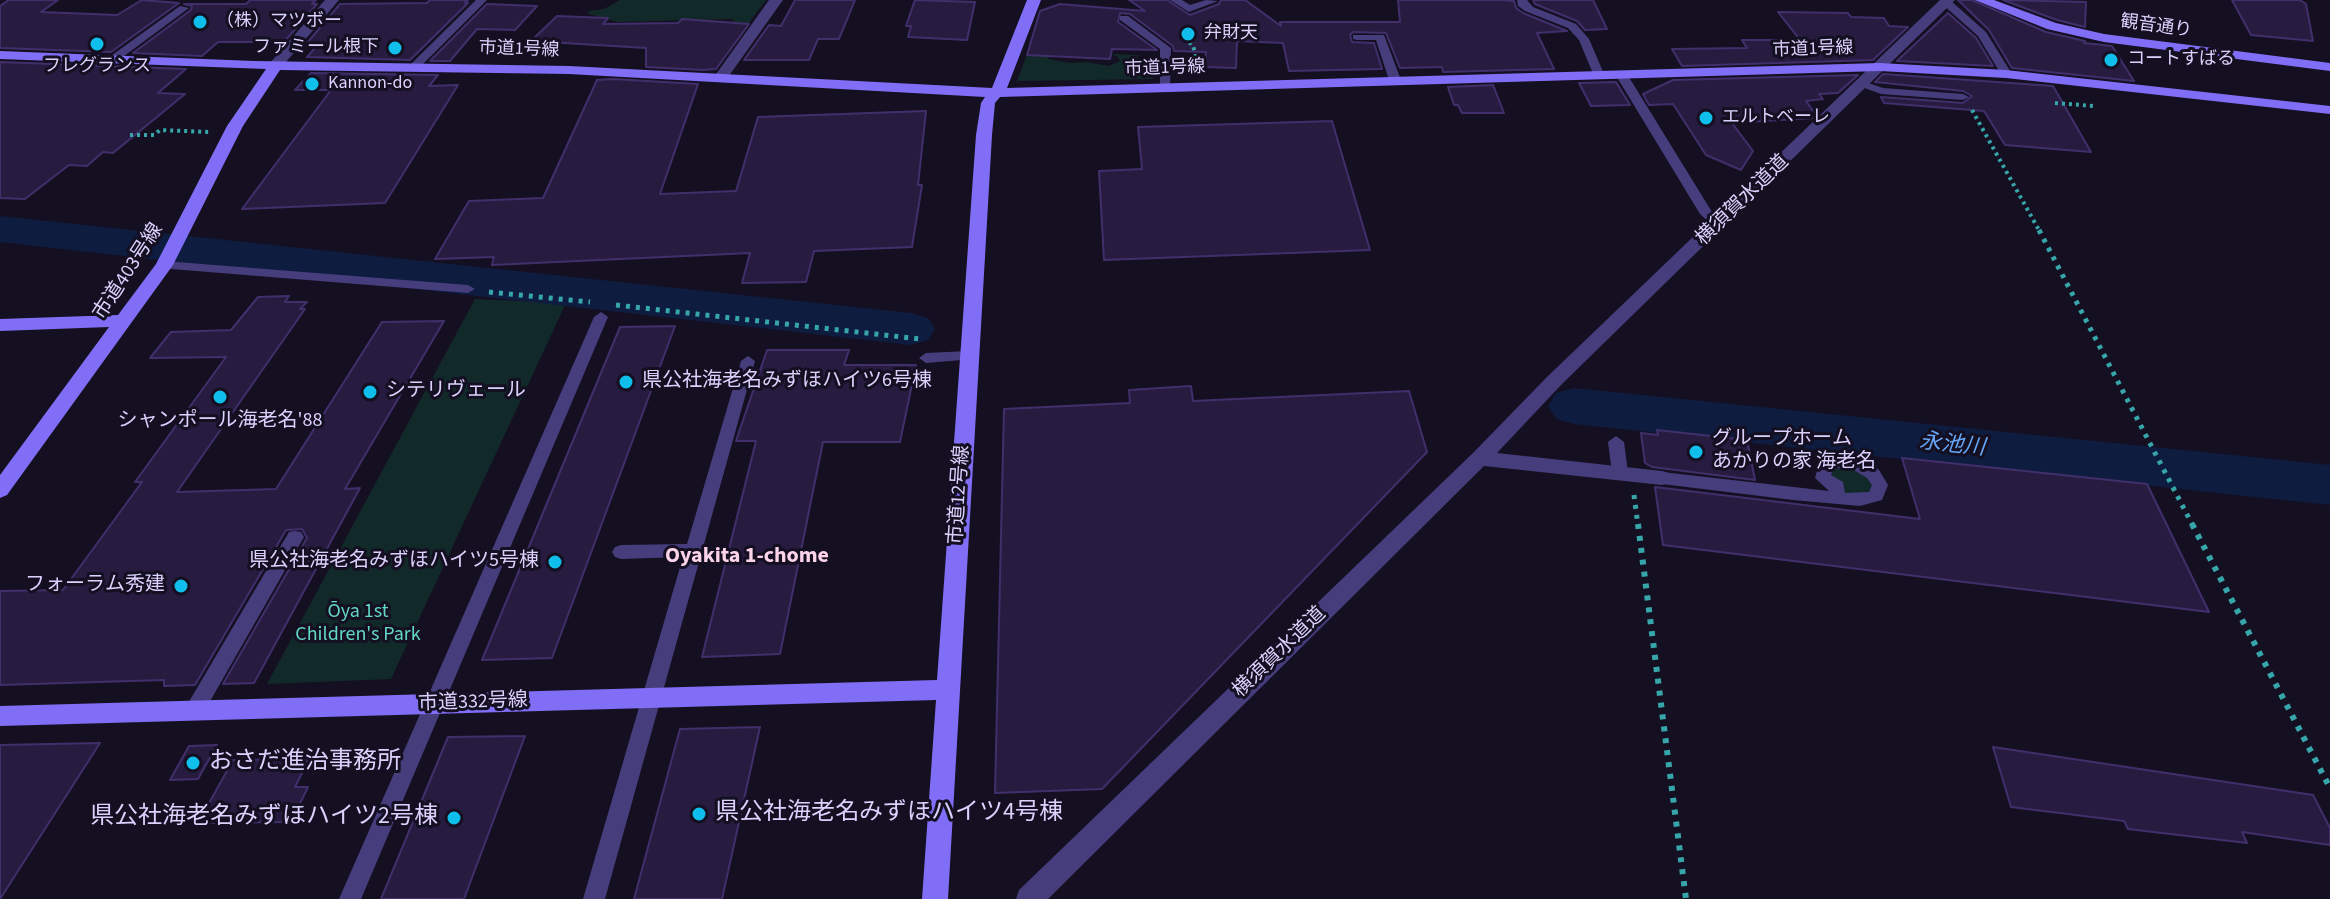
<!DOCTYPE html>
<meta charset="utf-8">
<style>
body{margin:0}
canvas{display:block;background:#140f21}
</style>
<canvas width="2330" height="899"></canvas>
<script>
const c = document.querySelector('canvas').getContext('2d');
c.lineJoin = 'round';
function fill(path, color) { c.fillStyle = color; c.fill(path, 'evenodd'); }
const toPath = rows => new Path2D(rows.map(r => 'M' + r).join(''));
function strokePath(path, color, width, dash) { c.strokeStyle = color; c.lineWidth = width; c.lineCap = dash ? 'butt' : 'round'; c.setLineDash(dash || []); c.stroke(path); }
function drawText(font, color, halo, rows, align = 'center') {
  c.font = font + ' "Source Sans 3","Noto Sans JP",sans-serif'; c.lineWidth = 6; c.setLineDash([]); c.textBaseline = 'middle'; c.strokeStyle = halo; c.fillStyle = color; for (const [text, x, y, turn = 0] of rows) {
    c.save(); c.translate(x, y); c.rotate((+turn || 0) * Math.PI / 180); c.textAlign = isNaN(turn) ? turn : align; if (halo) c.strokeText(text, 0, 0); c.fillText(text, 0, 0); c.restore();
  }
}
fill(toPath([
 [620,0,766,0,731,47,735,28,732,19,618,22,589,14,588,11,604,9],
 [1111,54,1138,55,1135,75,1153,76,1153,79,1017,81,1027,55,1049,56,1048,59,1071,63,1087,62,1109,66,1120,61,1118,57],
 [475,299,566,303,391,679,267,684],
 [1842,463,1871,475,1873,493,1845,494,1826,471]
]), '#12292a');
fill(toPath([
 [0,216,911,313,928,318,935,329,928,340,911,345,0,242,0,216],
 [1574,388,2330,465,2330,505,1574,424,1556,419,1548,406,1556,393,1574,388]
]), '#0e1c40');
const building = toPath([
 [9,0,58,0,41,12,117,15,142,0,179,3,111,52,0,48,0,6,9,0],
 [250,0,316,0,312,4,317,4,284,42,218,42,202,56,133,53,191,10,192,6,184,4,246,4,250,0],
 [430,0,468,0,465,3,468,3,410,60,307,57,317,46,308,46,311,43,307,43,340,4,427,3,430,0],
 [795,0,855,0,839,39,818,39,809,60,744,60,769,25,781,26,795,0],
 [915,0,975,2,967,40,908,37,911,26,906,26,915,0],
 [1129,0,1167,0,1190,15,1219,4,1221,0,1245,0,1281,26,1280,22,1400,22,1398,0,1502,0,1514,1,1516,8,1523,13,1567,31,1537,33,1554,69,1443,72,1442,67,1400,68,1386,33,1353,32,1350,35,1352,42,1374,43,1382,69,1289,71,1283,43,1237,41,1236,68,1205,67,1206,52,1174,51,1173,46,1130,14,1120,13,1118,22,1157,50,1112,49,1110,59,1027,55,1040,11,1060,4,1145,11,1129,0],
 [1533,0,1593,0,1607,29,1585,30,1577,21,1535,4,1533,0],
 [1958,0,1972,0,2046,32,2085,41,2084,43,2112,46,2134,81,2012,68,1989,30,1958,0],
 [2003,0,2086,2,2085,27,2057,20,2003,0],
 [2232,0,2300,0,2306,4,2313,41,2251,35,2232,0],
 [487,4,537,6,515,30,477,29,450,61,430,61,487,4],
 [1778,12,1848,13,1851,17,1884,18,1889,26,1908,27,1873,60,1682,66,1672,49,1747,48,1742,40,1800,40,1778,12],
 [1948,13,1976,38,1993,66,1897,61,1948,13],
 [557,16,608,18,603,24,678,23,682,19,749,24,716,69,703,70,646,67,646,48,531,41,557,16],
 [0,62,186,69,158,93,185,94,113,153,103,152,87,166,69,165,25,199,0,198,0,62],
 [311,73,438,75,429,86,458,85,385,203,242,209,331,90,295,90,311,73],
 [1883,74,2053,86,2091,152,2005,145,1984,111,1884,103,1881,97,1963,103,1972,96,1963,91,1875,82,1883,74],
 [1858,75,1838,93,1819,94,1823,99,1806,101,1816,115,1813,118,1732,123,1753,151,1741,170,1706,155,1673,104,1649,105,1643,94,1673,80,1858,75],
 [613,79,698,84,660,194,736,191,758,117,926,111,918,185,922,185,912,247,814,251,806,282,742,283,750,253,492,265,494,257,435,259,469,201,543,198,597,80,613,79],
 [1616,82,1630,105,1591,106,1579,83,1616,82],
 [1493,85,1504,113,1462,113,1458,105,1454,105,1448,87,1493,85],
 [1332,121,1370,250,1104,260,1099,171,1142,169,1138,127,1332,121],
 [289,296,285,302,307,302,300,309,305,309,177,492,276,489,382,322,444,321,345,489,360,488,254,683,223,684,307,538,302,529,286,530,195,685,164,686,164,680,0,685,0,591,63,590,142,482,135,482,226,357,150,358,171,332,231,330,258,297,289,296],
 [675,326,552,658,482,660,620,327,675,326],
 [767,350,849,350,844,365,916,365,900,442,823,442,780,654,702,657,756,441,736,441,767,350],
 [1191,386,1193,401,1409,391,1427,452,1102,789,995,793,1004,409,1130,403,1129,390,1191,386],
 [1657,430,1747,440,1755,480,1652,467,1645,463,1641,433,1658,435,1657,430],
 [1902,458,2147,484,2209,612,1663,545,1655,487,1920,519,1902,458],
 [760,727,722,899,634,899,680,729,760,727],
 [525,736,464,899,381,899,448,737,525,736],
 [100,743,0,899,0,745,100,743],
 [217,745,198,779,170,780,189,746,217,745],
 [1993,747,2313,795,2330,828,2330,845,2242,832,2247,843,2128,829,2124,821,2011,807,1993,747],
 [309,759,295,787,308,787,291,822,198,823,233,760,309,759]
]);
fill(building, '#271c40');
strokePath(building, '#412f6b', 2);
strokePath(toPath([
 [1183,39,1193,45,1199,71],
 [2055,103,2094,106],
 [1972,110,2040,232],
 [130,135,154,135,160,130,209,132]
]), '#36a6ab', 4, [3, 4]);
strokePath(toPath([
 [2039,230,2193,526],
 [489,292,590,302],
 [616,305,920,339],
 [1634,495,1638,526]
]), '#36a6ab', 5, [4, 6]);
strokePath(toPath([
 [1638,524,1686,899],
 [2192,524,2330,788]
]), '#36a6ab', 6, [5, 7]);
fill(toPath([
 [476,0,487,0,419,68,411,68,411,64,476,0],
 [1170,0,1182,0,1190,5,1206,0,1218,1,1189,12,1170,0],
 [1517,0,1527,0,1533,7,1576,24,1589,39,1604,74,1602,76,1594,76,1579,40,1568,28,1525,11,1518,6,1517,0],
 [1942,0,1950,0,1986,32,2012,74,2010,76,2002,76,1978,36,1942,4,1942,0],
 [180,6,189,8,116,62,108,62,108,58,180,6],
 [1120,16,1128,16,1171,48,1170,89,1160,87,1160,49,1120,20,1120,16],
 [1353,35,1384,35,1401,80,1399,82,1389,80,1376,40,1357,40,1353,39,1353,35],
 [1617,72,1627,74,1712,212,1726,224,1724,227,1714,227,1700,214,1615,74,1617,72],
 [1863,81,1883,88,1963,94,1969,97,1963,100,1881,94,1859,86,1859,82,1863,81],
 [164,261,468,285,475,289,468,293,159,268,157,265,164,261],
 [601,312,608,317,361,899,339,899,594,317,601,312],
 [969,351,976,356,974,359,926,363,919,358,926,353,969,351],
 [748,356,755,361,605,899,583,899,683,557,621,559,615,557,612,552,615,547,621,545,687,544,741,361,748,356],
 [1616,436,1624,442,1628,473,1620,479,1612,473,1608,442,1616,436],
 [1850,455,1868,462,1879,470,1888,485,1882,500,1860,506,1793,500,1662,484,1654,478,1662,472,1829,491,1815,478,1820,461,1833,456,1850,455],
 [1849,467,1867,478,1872,485,1869,492,1845,493,1843,482,1831,475,1833,469,1849,467],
 [295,531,301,532,304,537,201,717,194,719,187,717,184,711,187,705,289,532,295,531]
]), '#463d7d');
fill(toPath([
 [325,0,339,0,280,69,270,69,270,63,325,0],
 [769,0,783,0,726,80,716,80,714,77,769,0],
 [1940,0,1955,0,1561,385,1497,453,1662,471,1669,473,1672,478,1669,483,1662,485,1484,466,1048,899,1016,899,1019,890,1473,453,1547,377,1940,0]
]), '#463d7d');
fill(toPath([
 [1027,0,1041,0,1007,88,1880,63,2006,70,2330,106,2330,114,2006,78,1880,71,1000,97,995,103,992,135,948,899,922,899,936,700,0,726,0,706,937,680,976,135,981,103,985,97,569,74,280,70,243,126,173,265,7,495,0,498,0,475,109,327,0,331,0,319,118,315,156,264,227,126,266,69,0,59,0,51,254,61,569,66,992,88,1027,0],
 [1975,0,1994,0,2056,23,2104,34,2330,63,2330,71,2104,42,2047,29,1975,0]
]), '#806ef6');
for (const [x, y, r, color] of [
 [200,22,8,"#0fbeea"],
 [1188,34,8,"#0fbeea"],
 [97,44,8,"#0fbeea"],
 [395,48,8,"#0fbeea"],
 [2111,60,8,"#0fbeea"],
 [312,84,8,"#0fbeea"],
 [1706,118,8,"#0fbeea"],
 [626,382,8,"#0fbeea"],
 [370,392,8,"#0fbeea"],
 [220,397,8,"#0fbeea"],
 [1696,452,8,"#0fbeea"],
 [555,562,8,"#0fbeea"],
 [181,586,8,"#0fbeea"],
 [193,763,8,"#0fbeea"],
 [699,814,8,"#0fbeea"],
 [454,818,8,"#0fbeea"]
]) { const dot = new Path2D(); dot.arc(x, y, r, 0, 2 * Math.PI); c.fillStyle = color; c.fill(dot); strokePath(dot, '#140f21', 3); }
drawText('18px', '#dad1fc', '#140f21', [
 ["（株）マツボー",216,22],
 ["弁財天",1204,34],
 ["ファミール根下",379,48,"right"],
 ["コートすばる",2127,60],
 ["フレグランス",97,67,"center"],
 ["Kannon-do",328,84],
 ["エルトベーレ",1722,118]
], 'left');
drawText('18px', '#dad1fc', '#140f21', [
 ["観音通り",2156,27,8],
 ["市道1号線",519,50,2],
 ["市道1号線",1813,50,-2],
 ["市道1号線",1165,69,-2]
]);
drawText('20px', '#dad1fc', '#140f21', [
 ["横須賀水道道",1743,201,-44],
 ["市道403号線",129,272,-57],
 ["市道12号線",960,495,-86],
 ["横須賀水道道",1280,653,-44],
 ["市道332号線",473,703,-2]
]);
drawText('20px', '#dad1fc', '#140f21', [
 ["県公社海老名みずほハイツ6号棟",642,382],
 ["シテリヴェール",386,392],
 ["シャンポール海老名'88",220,422,"center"],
 ["グループホーム",1712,440],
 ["あかりの家 海老名",1712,463],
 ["県公社海老名みずほハイツ5号棟",539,562,"right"],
 ["フォーラム秀建",165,586,"right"]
], 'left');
drawText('20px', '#62d7c6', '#140f21', [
 ["Ōya 1st",358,613],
 ["Children's Park",358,636]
]);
drawText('italic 22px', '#66a4f5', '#140f21', [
 ["永池川",1952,446,6]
]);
drawText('bold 22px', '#fcd3e9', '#140f21', [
 ["Oyakita 1-chome",747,557]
]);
drawText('24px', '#dad1fc', '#140f21', [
 ["おさだ進治事務所",209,763],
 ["県公社海老名みずほハイツ4号棟",715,814],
 ["県公社海老名みずほハイツ2号棟",438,818,"right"]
], 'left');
</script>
